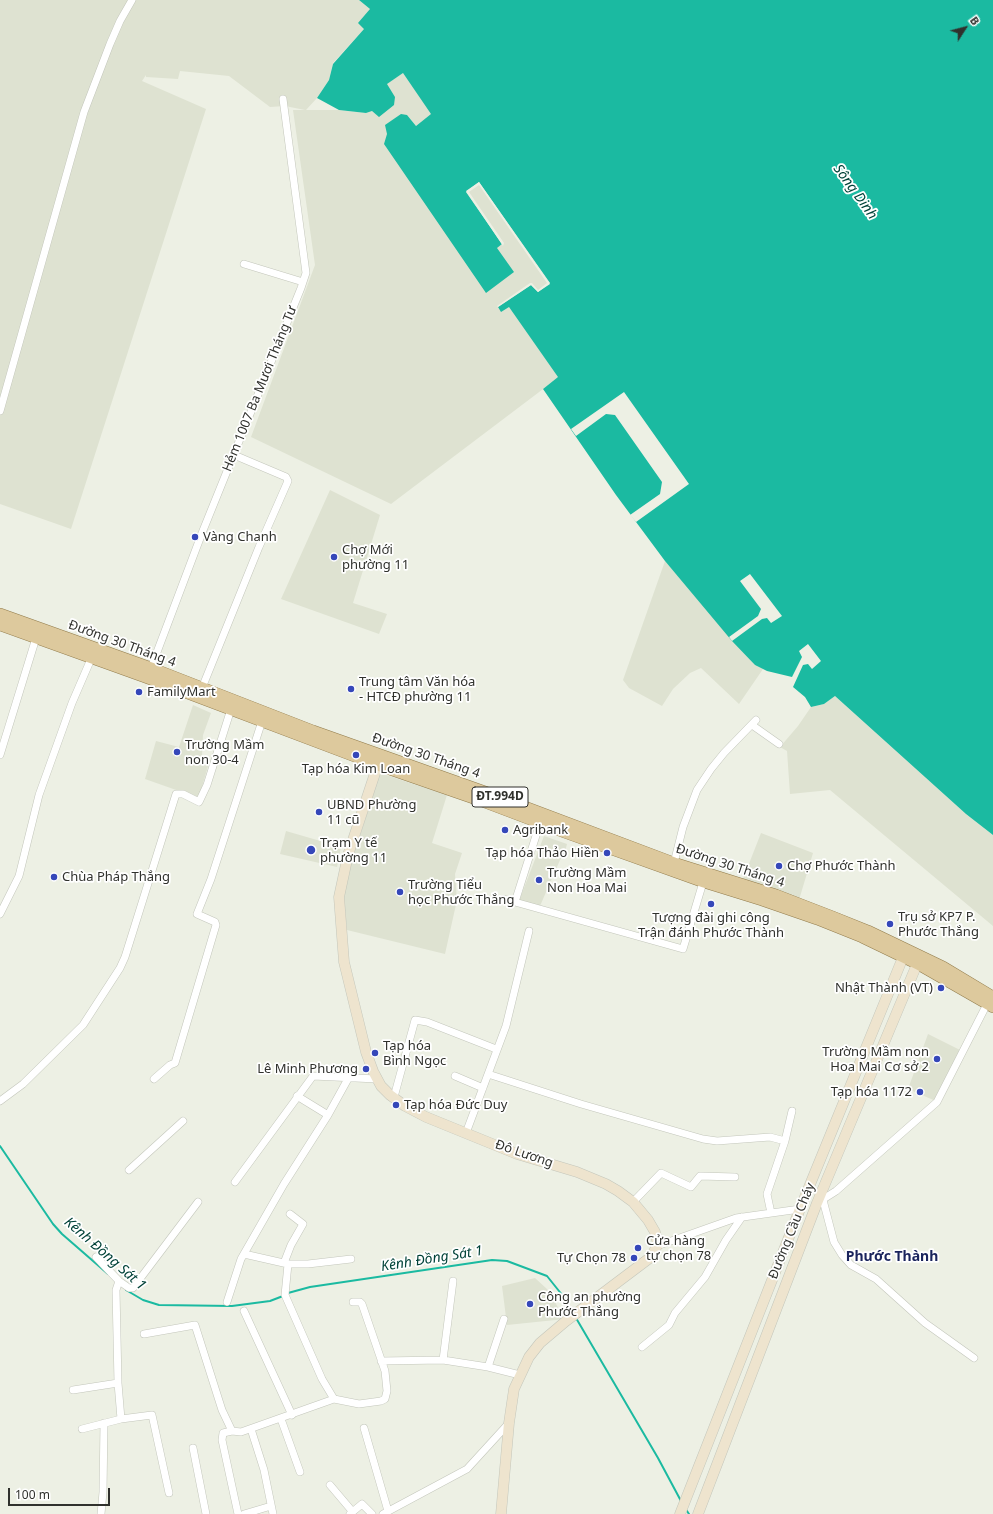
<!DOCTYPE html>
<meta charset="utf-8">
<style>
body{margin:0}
#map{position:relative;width:993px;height:1514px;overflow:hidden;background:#edf0e4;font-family:"Noto Sans",sans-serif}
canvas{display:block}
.north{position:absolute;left:945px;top:8px;width:40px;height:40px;-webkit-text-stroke:3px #fff;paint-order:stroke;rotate:54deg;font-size:11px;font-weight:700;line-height:16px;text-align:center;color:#30312d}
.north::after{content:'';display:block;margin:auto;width:14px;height:18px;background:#30312d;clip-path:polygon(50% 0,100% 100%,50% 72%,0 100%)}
.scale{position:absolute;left:8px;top:1488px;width:102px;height:18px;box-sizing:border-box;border:2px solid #30312d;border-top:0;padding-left:5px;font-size:12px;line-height:14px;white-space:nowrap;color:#30312d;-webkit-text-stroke:3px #fff;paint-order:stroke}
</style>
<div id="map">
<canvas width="993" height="1514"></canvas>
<div class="north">B</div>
<div class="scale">100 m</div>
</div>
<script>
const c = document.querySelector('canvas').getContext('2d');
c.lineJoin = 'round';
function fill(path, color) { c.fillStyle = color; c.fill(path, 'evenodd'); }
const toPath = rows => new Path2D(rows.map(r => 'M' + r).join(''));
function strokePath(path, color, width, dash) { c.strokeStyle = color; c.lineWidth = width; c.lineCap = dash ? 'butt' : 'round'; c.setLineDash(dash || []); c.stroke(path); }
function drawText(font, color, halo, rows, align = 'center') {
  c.font = font + ' "Noto Sans",sans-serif'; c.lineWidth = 3.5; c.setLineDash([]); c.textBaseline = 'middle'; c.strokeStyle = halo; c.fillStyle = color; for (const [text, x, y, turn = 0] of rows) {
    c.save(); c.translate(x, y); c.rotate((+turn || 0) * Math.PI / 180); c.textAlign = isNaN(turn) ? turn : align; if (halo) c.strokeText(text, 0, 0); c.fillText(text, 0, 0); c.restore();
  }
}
fill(toPath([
 [0,0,359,0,370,9,364,29,333,63,329,80,317,98,306,110,339,110,366,113,372,111,379,116,395,97,386,84,403,73,432,114,416,126,407,115,496,248,502,244,466,191,479,182,550,284,509,307,559,377,391,504,251,437,315,265,293,110,305,110,285,106,270,107,229,76,180,71,178,79,146,77,146,75,142,81,206,109,71,529,0,504],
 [330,490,380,515,353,603,387,614,379,634,281,599],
 [665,561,755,665,763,669,739,704,701,668,690,673,673,689,662,706,629,688,623,680],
 [835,696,966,814,993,835,993,926,830,790,790,794,787,751,780,747,798,726,811,707,824,704],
 [193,705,211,713,203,735,202,756,210,759,200,794,196,797,145,779,156,741,179,747],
 [380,773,447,795,432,843,462,853,455,874,457,900,445,954,347,930,344,901,344,884,348,864,358,842],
 [286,831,341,847,337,867,280,854],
 [761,833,813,853,799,900,743,879],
 [544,836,567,844,564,856,560,860,540,906,519,901],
 [928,1034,960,1050,938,1102,908,1089],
 [535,1278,547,1289,565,1319,507,1325,502,1286]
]), '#dee2d1');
fill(toPath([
 [359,0,993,0,993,835,966,814,835,696,824,704,811,707,805,697,793,687,803,665,808,664,812,669,821,661,808,644,799,651,802,657,792,677,767,671,755,665,732,641,665,561,616,495,543,389,558,377,509,307,501,312,498,307,531,285,538,292,550,283,479,182,466,192,502,244,497,248,514,272,486,293,384,144,387,134,385,125,401,114,407,115,416,126,431,114,403,73,387,84,395,97,394,105,379,117,372,111,366,113,339,110,317,98,329,80,333,64,364,29,358,23,370,9]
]), '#1bbaa1');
fill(toPath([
 [479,182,550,284,538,292,531,285,498,307,497,306,530,283,532,283,538,290,547,283,479,185,469,192,504,243,503,246,466,191],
 [624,392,689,484,636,522,630,515,660,494,662,482,615,415,606,414,576,436,571,429],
 [750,574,782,616,771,623,767,618,762,619,732,641,729,637,758,616,761,609,740,581]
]), '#edf0e4');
strokePath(toPath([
 [0,1146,53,1224,62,1234,108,1274],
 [126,1290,143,1300,159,1305,232,1306,270,1301,283,1296],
 [288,1293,310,1287,492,1260,507,1261,547,1276,567,1301],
 [576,1318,658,1458,681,1501],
 [685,1508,689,1514]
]), '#1bbaa1', 2);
const street = toPath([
 [244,264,303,282],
 [0,411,84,112,110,44,120,21,132,0],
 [151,668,202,533,301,288,306,273,283,99],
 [202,688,259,547,288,481,286,477,234,455],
 [752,725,779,744],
 [0,755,36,638],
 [674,863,683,827,697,790,711,769,724,753,756,720],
 [504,899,683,949,704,879],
 [515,902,540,823],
 [0,914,19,876,39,795,72,703,91,659],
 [488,1074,581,1104,703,1139,717,1141,770,1137,785,1141,767,1194,771,1213],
 [455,1076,483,1088],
 [154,1079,170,1065,175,1063,216,925,215,922,197,914,211,879,262,721],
 [394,1097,415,1020,427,1022,496,1049],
 [0,1101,23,1084,83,1025,120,968,125,957,176,794,183,794,199,802,207,785,231,709],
 [328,1115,349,1077],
 [466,1133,506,1026,529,931],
 [785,1141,792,1111],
 [129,1170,183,1121],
 [235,1182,313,1076,377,1079],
 [823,1200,834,1242,842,1255,851,1265,876,1279,925,1323,974,1358],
 [633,1202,661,1173,691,1187,700,1176,735,1177],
 [817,1203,836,1191,937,1102,987,1004],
 [657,1246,736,1218,800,1209],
 [244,1254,288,1264,308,1264,351,1259],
 [96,1257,119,1281,129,1288,133,1288,198,1202],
 [284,1263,291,1245,303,1224,290,1214],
 [288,1264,285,1295,322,1379,334,1399],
 [119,1281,116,1290,118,1383,121,1419],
 [227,1302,241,1259,284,1184,328,1115,297,1096],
 [244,1311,292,1415],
 [144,1334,195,1325,222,1410,232,1431],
 [642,1347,669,1325,675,1313,705,1277,726,1240,742,1217],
 [443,1360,453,1281],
 [381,1361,443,1360,488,1367,520,1375],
 [488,1367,504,1319],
 [73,1390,118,1383],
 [281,1419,300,1472],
 [364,1428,388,1511],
 [82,1429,121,1419,152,1415,169,1493],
 [251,1429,264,1470,273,1514],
 [193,1448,206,1514],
 [330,1485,352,1511],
 [101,1514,103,1492,104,1423],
 [238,1514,222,1440,223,1433,232,1431,241,1432,334,1399,359,1404,381,1401,385,1399,387,1391,385,1371,362,1304,360,1302,353,1302],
 [244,1514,271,1506],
 [350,1514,362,1504,372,1514],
 [383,1514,467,1469,509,1423]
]);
const secondary = toPath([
 [380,758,348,855,339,897,344,962,366,1052,373,1071,381,1086,390,1095,405,1106,426,1117,517,1154,577,1172,606,1184,618,1191,633,1202,648,1220,655,1232,658,1244,651,1257,566,1321,540,1343,529,1357,514,1389,509,1423,501,1514],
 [680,1514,800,1209,906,950],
 [698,1514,817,1203,920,957]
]);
const primary = toPath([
 [0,614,151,668,313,731,485,792,674,863,776,895,833,917,868,931,943,967,993,997],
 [0,625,148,678,378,765,482,801,564,832,704,882,762,900,817,919,862,937,918,964,993,1007]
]);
strokePath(street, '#c3c6bb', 8);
strokePath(secondary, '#c3c6bb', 11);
strokePath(primary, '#927c4c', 12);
strokePath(street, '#fff', 7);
strokePath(secondary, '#eee4ce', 10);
strokePath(primary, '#ddc99d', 11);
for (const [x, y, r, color] of [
 [195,537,4,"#3547b9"],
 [334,557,4,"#3547b9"],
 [351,689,4,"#3547b9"],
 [139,692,4,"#3547b9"],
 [177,752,4,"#3547b9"],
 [356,755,4,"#3547b9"],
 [319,812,4,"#3547b9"],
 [505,830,4,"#3547b9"],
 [311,850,5,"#3547b9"],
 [607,853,4,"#3547b9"],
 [779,866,4,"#3547b9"],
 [54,877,4,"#3547b9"],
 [539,880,4,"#3547b9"],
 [400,892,4,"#3547b9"],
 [711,904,4,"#3547b9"],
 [890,924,4,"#3547b9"],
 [941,988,4,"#3547b9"],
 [375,1053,4,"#3547b9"],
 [937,1059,4,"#3547b9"],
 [366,1069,4,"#3547b9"],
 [920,1092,4,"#3547b9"],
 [396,1105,4,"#3547b9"],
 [638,1248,4,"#3547b9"],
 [634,1258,4,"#3547b9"],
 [530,1304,4,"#3547b9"]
]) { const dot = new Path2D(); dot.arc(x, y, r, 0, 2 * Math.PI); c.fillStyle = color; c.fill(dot); strokePath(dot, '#fff', 1.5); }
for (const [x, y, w] of [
 [500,797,56]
]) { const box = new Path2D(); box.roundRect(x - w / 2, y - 10, w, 20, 3); c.fillStyle = '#fff'; c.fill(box); strokePath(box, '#30312d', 1); }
drawText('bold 12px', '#30312d', null, [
 ["ĐT.994D",500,797]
]);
drawText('13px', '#30312d', '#fff', [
 ["Hẻm 1007 Ba Mươi Tháng Tư",260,389,-68],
 ["Đường 30 Tháng 4",122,644,20],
 ["Đường 30 Tháng 4",426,756,19],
 ["Đường 30 Tháng 4",730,866,18],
 ["Đô Lương",524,1154,19],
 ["Đường Cầu Cháy",792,1231,-68]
]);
drawText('13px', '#30312d', '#fff', [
 ["Vàng Chanh",203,537],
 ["Chợ Mới",342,550],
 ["phường 11",342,565],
 ["Trung tâm Văn hóa",359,682],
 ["- HTCĐ phường 11",359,697],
 ["FamilyMart",147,692],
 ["Trường Mầm",185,745],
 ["non 30-4",185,760],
 ["Tạp hóa Kim Loan",356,769,"center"],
 ["UBND Phường",327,805],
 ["11 cũ",327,820],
 ["Agribank",513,830],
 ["Trạm Y tế",320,843],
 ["phường 11",320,858],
 ["Tạp hóa Thảo Hiền",599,853,"right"],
 ["Chợ Phước Thành",787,866],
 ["Trường Mầm",547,873],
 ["Non Hoa Mai",547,888],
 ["Chùa Pháp Thắng",62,877],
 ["Trường Tiểu",408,885],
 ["học Phước Thắng",408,900],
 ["Trụ sở KP7 P.",898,917],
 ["Phước Thắng",898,932],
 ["Tượng đài ghi công",711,918,"center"],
 ["Trận đánh Phước Thành",711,933,"center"],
 ["Nhật Thành (VT)",933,988,"right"],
 ["Tạp hóa",383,1046],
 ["Bình Ngọc",383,1061],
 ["Trường Mầm non",929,1052,"right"],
 ["Hoa Mai Cơ sở 2",929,1067,"right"],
 ["Lê Minh Phương",358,1069,"right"],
 ["Tạp hóa 1172",912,1092,"right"],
 ["Tạp hóa Đức Duy",404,1105],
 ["Cửa hàng",646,1241],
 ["tự chọn 78",646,1256],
 ["Tự Chọn 78",626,1258,"right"],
 ["Công an phường",538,1297],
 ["Phước Thắng",538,1312]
], 'left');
drawText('italic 14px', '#004238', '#fff', [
 ["Sông Dinh",855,192,54],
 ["Kênh Đồng Sát 1",105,1254,41],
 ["Kênh Đồng Sát 1",432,1259,-9]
]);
drawText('bold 14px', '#1a245c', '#fff', [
 ["Phước Thành",892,1257]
]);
</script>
